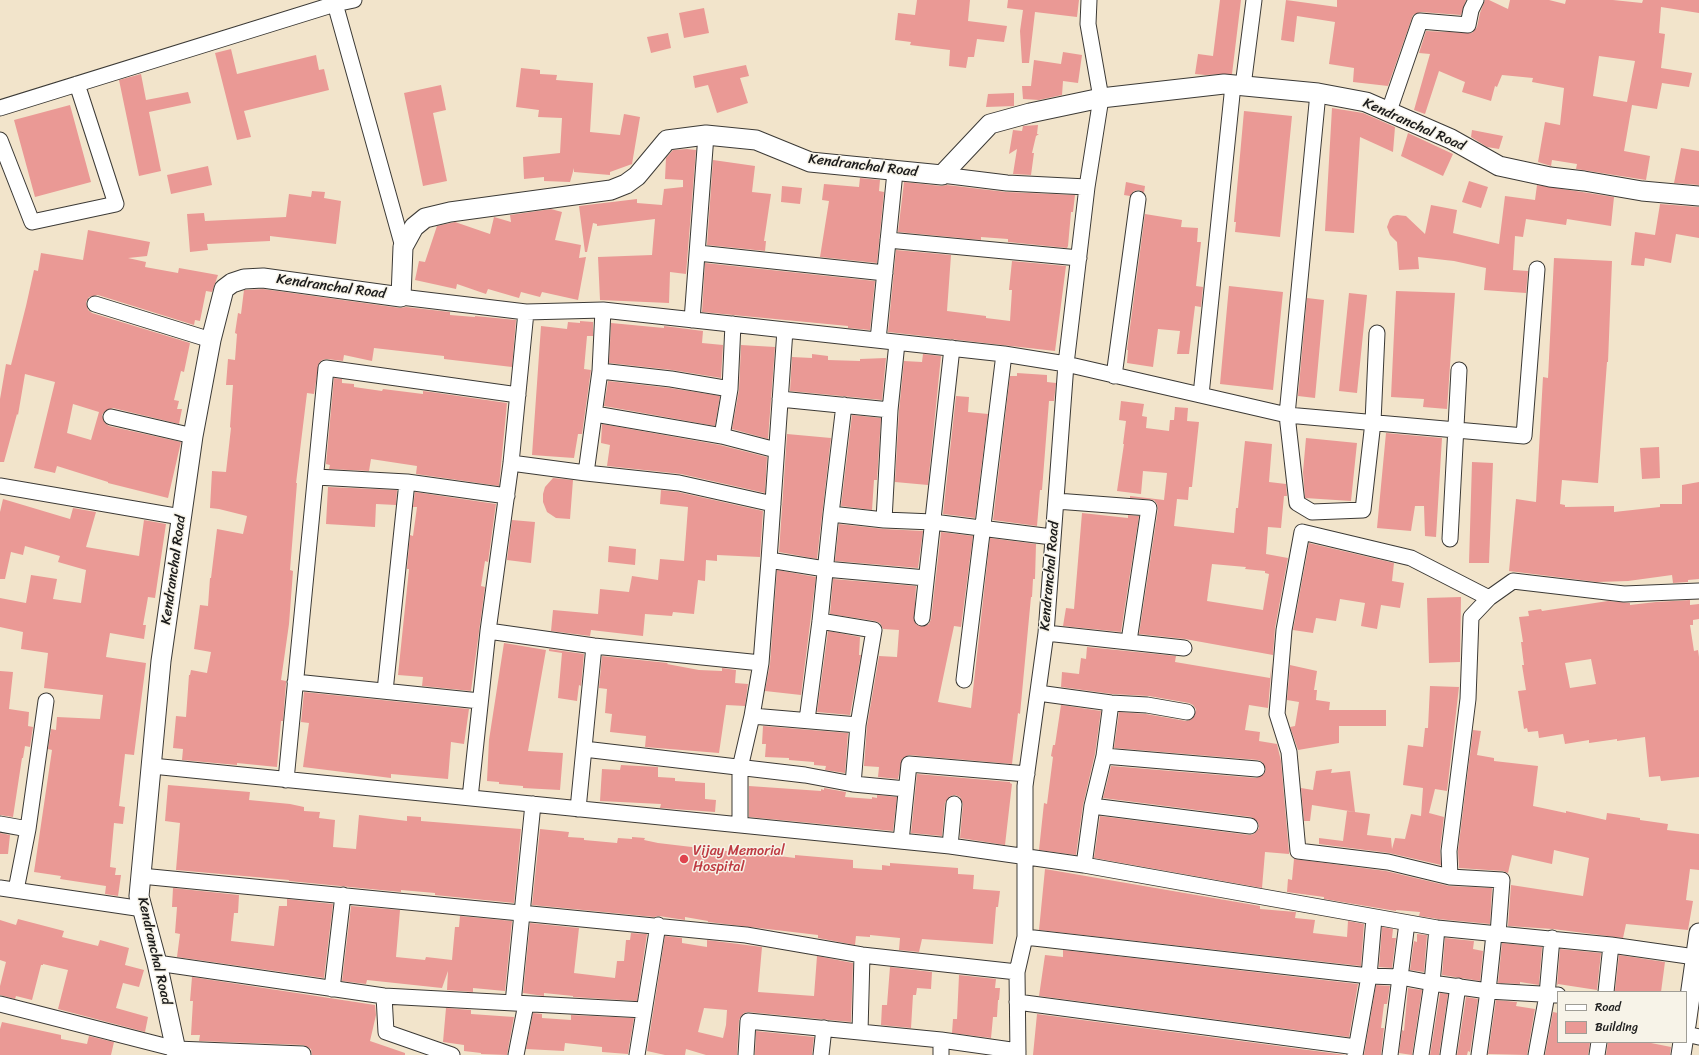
<!DOCTYPE html>
<style>
body{margin:0}
#map{position:relative;width:1699px;height:1055px;overflow:hidden;background:#f2e4cb;font-family:Sriracha,sans-serif}
canvas{display:block}
.legend{position:absolute;left:1557px;top:991px;width:130px;height:52px;box-sizing:border-box;background:#f7f3e8;border:1px solid #9f9d96;margin:0;padding:5px 7px;list-style:none;font-size:12px;color:#1c1c1c}
.legend li{display:flex;align-items:center;gap:8px;height:20px}
.legend b{width:20px;border:1px solid #9f9d96}
</style>
<div id="map">
<canvas width="1699" height="1055"></canvas>
<ul class="legend">
<li><b style="height:5px;background:#fff"></b>Road</li>
<li><b style="height:11px;background:#ea9995"></b>Building</li>
</ul>
</div>
<script>
const c = document.querySelector('canvas').getContext('2d');
c.lineJoin = 'round';
function fill(path, color) { c.fillStyle = color; c.fill(path, 'evenodd'); }
const toPath = rows => new Path2D(rows.map(r => 'M' + r).join(''));
function strokePath(path, color, width, dash) { c.strokeStyle = color; c.lineWidth = width; c.lineCap = dash ? 'butt' : 'round'; c.setLineDash(dash || []); c.stroke(path); }
function drawText(font, color, halo, rows, align = 'center') {
  c.font = font + ' Sriracha,sans-serif'; c.lineWidth = 3; c.setLineDash([]); c.textBaseline = 'middle'; c.strokeStyle = halo; c.fillStyle = color; for (const [text, x, y, turn = 0] of rows) {
    c.save(); c.translate(x, y); c.rotate((+turn || 0) * Math.PI / 180); c.textAlign = isNaN(turn) ? turn : align; if (halo) c.strokeText(text, 0, 0); c.fillText(text, 0, 0); c.restore();
  }
}
fill(toPath([
 [917,0,970,0,968,21,1007,26,1004,42,977,39,974,57,968,57,966,68,949,66,950,50,910,45,911,42,895,40,898,13,915,15],
 [1008,0,1079,0,1077,17,1035,12,1029,63,1022,63,1020,31,1023,10,1007,8],
 [1220,0,1241,0,1232,74,1205,75,1195,74,1198,54,1213,56],
 [1286,0,1337,7,1337,0,1466,0,1461,15,1421,12,1413,15,1388,86,1353,82,1354,68,1329,64,1335,22,1297,16,1294,42,1281,40],
 [1485,0,1489,0,1508,9,1510,0,1549,0,1565,4,1566,0,1613,0,1642,3,1643,0,1699,0,1699,13,1661,7,1659,33,1665,34,1661,68,1692,73,1689,87,1662,83,1657,109,1632,105,1624,151,1650,156,1646,180,1576,169,1577,164,1552,160,1551,166,1538,162,1545,122,1560,125,1564,88,1532,82,1533,78,1502,75,1497,87,1495,86,1491,101,1462,92,1465,82,1439,71,1425,114,1414,110,1430,54,1419,53,1426,31,1472,33,1477,27,1480,13],
 [1599,56,1635,61,1627,102,1593,96],
 [704,8,709,33,684,38,679,13],
 [668,33,671,48,651,53,647,37],
 [231,49,237,74,316,55,319,70,324,69,329,90,244,111,251,137,237,140,215,53],
 [1063,52,1082,55,1078,83,1063,81,1062,95,1039,100,1023,99,1022,86,1031,86,1034,60,1061,64],
 [746,65,749,76,740,78,748,103,717,113,708,85,695,88,693,76],
 [521,68,540,70,540,74,557,75,556,80,593,83,590,132,620,135,624,114,640,117,632,164,610,172,610,175,574,172,574,168,570,182,544,181,544,177,524,179,523,157,560,153,562,118,538,117,539,110,516,107],
 [141,74,146,100,188,92,191,103,149,112,161,171,139,176,119,80],
 [441,85,446,110,433,113,447,181,423,186,404,93],
 [1014,93,1014,106,986,107,988,94],
 [70,105,91,182,35,197,14,120],
 [1332,108,1363,113,1395,127,1393,152,1360,137,1354,233,1325,231],
 [1244,111,1292,116,1280,237,1235,232,1236,222,1234,222],
 [1038,125,1037,134,1039,134,1036,136,1032,153,1034,153,1031,175,1013,174,1017,149,1009,154,1013,130,1022,131,1023,126],
 [1472,130,1503,136,1499,149,1487,147,1471,137],
 [1408,133,1453,154,1443,176,1401,156],
 [1681,148,1699,151,1699,185,1674,183],
 [687,149,696,150,686,274,670,272,669,303,600,300,598,257,652,255,655,219,597,226,597,224,593,223,587,252,585,252,579,206,637,199,637,203,662,205,664,189,683,187,683,180,665,179,666,158,673,150],
 [713,160,755,166,752,192,771,194,764,241,766,241,765,251,707,245],
 [208,166,212,185,171,194,167,175],
 [860,178,880,180,879,191,884,192,877,263,820,257,829,201,822,200,824,184,859,187],
 [1469,181,1488,187,1481,208,1462,202],
 [904,182,941,186,947,185,1006,192,1075,195,1073,212,1071,212,1068,246,1067,248,1008,242,1008,239,981,237,981,240,898,232],
 [1126,182,1145,186,1144,193,1139,190,1134,191,1130,196,1124,195],
 [1537,185,1614,197,1611,226,1567,219,1566,225,1526,219,1523,237,1515,236,1513,270,1528,271,1526,293,1484,290,1486,268,1454,261,1418,257,1419,269,1399,270,1397,242,1390,235,1387,227,1390,219,1393,216,1397,215,1406,216,1425,234,1431,205,1457,210,1453,233,1499,244,1505,196,1535,200],
 [782,186,802,188,800,204,781,202],
 [312,191,325,192,324,198,341,201,336,244,270,236,270,241,207,244,208,250,190,252,187,214,204,213,205,221,286,217,289,194,311,197],
 [1660,204,1699,207,1699,238,1676,234,1671,263,1645,258,1644,266,1631,265,1635,232,1655,235],
 [551,209,562,212,555,240,581,245,579,258,586,257,578,300,542,292,540,297,521,292,519,298,488,289,486,294,457,284,456,289,415,280,419,261,425,262,437,226,455,222,490,234,494,217,511,222,510,215],
 [1145,214,1182,220,1181,227,1198,228,1197,242,1201,242,1196,286,1203,287,1201,307,1195,306,1189,354,1177,354,1180,331,1158,329,1153,367,1127,363,1128,350,1127,350],
 [88,230,150,242,147,256,128,258,146,262,145,267,178,273,179,268,218,275,212,292,206,291,200,321,195,320,194,325,98,295,89,297,86,302,88,310,92,313,190,343,184,372,181,371,174,400,179,401,177,409,182,409,179,424,113,408,105,411,102,415,105,423,109,426,181,442,168,498,108,483,108,482,57,466,55,473,34,468,55,382,25,374,18,415,17,414,4,462,0,462,0,399,6,364,11,365,26,306,34,270,38,271,41,253,83,260],
 [73,404,99,412,91,440,67,433],
 [896,250,951,255,947,311,986,316,986,318,1010,321,1012,290,1009,290,1012,261,1066,266,1055,351,888,332],
 [1554,258,1612,261,1608,362,1607,362,1598,483,1562,480,1560,504,1565,505,1565,507,1614,506,1614,512,1660,507,1660,504,1682,504,1682,485,1699,482,1699,579,1688,580,1688,582,1673,583,1672,575,1628,581,1597,582,1509,571,1516,499,1536,502,1543,377,1548,378],
 [705,263,875,281,870,330,848,328,848,326,702,312],
 [1229,286,1283,292,1273,390,1220,384],
 [263,289,400,308,406,307,450,312,450,315,475,317,475,316,516,320,512,367,444,359,444,356,374,348,372,361,344,355,343,361,327,359,322,360,319,363,314,394,307,393,296,483,297,483,290,570,293,571,289,624,281,680,286,681,286,683,283,721,281,721,277,767,237,763,237,765,182,760,183,749,173,748,176,716,186,717,189,675,190,675,191,670,207,673,211,652,194,649,200,605,208,606,210,578,211,578,217,529,243,534,247,516,219,509,210,508,212,471,226,472,231,428,230,427,233,385,226,385,228,359,235,360,237,334,235,333,238,313,241,314,244,290],
 [1396,291,1455,293,1447,409,1423,407,1424,399,1391,397],
 [1349,293,1367,295,1357,393,1339,391],
 [1307,298,1324,300,1315,398,1298,396],
 [580,321,593,322,593,336,587,336,584,369,591,370,582,434,578,434,574,458,532,455,541,326,567,329,568,322,580,323],
 [611,323,664,328,664,326,703,331,702,343,723,345,721,378,672,370,609,363],
 [741,345,775,347,768,439,732,429,739,390],
 [812,354,828,356,828,360,860,361,860,359,886,358,882,400,790,391,792,357,812,358],
 [923,354,941,356,928,485,895,482,899,411,904,361,922,362],
 [1017,373,1047,375,1047,382,1056,383,1054,401,1049,401,1042,490,1040,490,1037,526,993,520,1010,376,1017,376],
 [334,378,342,379,342,383,354,384,354,387,382,391,383,389,423,394,423,391,431,392,507,403,499,486,416,474,417,466,371,459,369,471,329,469,330,465,326,464],
 [608,381,670,388,720,396,715,426,604,406],
 [956,396,969,397,968,412,988,414,975,518,943,514],
 [1121,401,1144,404,1142,416,1147,417,1146,428,1169,431,1170,420,1174,420,1175,407,1188,408,1187,421,1199,422,1192,487,1189,487,1188,500,1177,499,1174,526,1234,533,1236,508,1238,508,1245,441,1272,444,1269,482,1286,484,1287,496,1284,496,1281,528,1268,527,1266,554,1288,558,1275,628,1273,655,1185,639,1139,634,1158,509,1157,504,1154,500,1130,498,1130,496,1164,500,1167,473,1143,471,1141,494,1117,491,1124,444,1123,444,1126,421,1119,420],
 [1212,564,1246,567,1245,569,1265,571,1265,573,1269,574,1263,610,1207,601],
 [852,415,881,418,877,480,874,480,872,510,841,506],
 [602,424,720,445,767,457,765,493,681,474,607,466,610,445,601,443],
 [1386,433,1442,438,1436,537,1425,536,1424,506,1415,506,1411,531,1377,528],
 [787,434,831,438,817,559,779,552],
 [1306,438,1357,443,1351,501,1305,498,1303,472],
 [1659,447,1660,478,1642,479,1640,448],
 [1472,462,1493,463,1489,563,1469,563],
 [553,478,573,480,570,519,556,518,547,512,543,502,543,494,545,487],
 [328,487,397,490,396,505,376,504,375,527,326,524],
 [661,490,678,492,763,511,760,557,717,555,717,561,706,560,705,581,698,580,694,614,673,612,672,616,645,614,643,636,591,630,590,636,551,631,553,610,598,614,600,589,629,592,632,576,658,580,660,559,684,561,688,507,660,504],
 [415,492,496,504,488,562,485,561,481,586,485,587,471,691,422,686,423,677,398,675,409,569,407,569,410,535,413,536,417,507,413,507],
 [3,499,70,519,73,508,96,512,86,547,139,556,144,520,166,524,155,598,148,597,143,625,146,625,144,639,110,633,106,657,146,663,134,755,125,754,119,806,125,807,123,824,114,823,110,867,116,868,115,875,121,875,118,896,105,894,106,886,60,879,61,876,34,872,52,750,48,749,51,729,56,730,57,717,100,719,103,695,44,688,48,653,21,649,23,632,0,627,0,598,26,603,31,575,57,579,53,599,81,603,86,570,58,562,60,556,25,546,23,555,11,552,5,579,0,579,0,512],
 [1082,513,1128,518,1128,515,1139,516,1121,632,1063,626,1066,608,1074,609],
 [512,520,535,522,531,563,507,560],
 [839,524,884,529,923,531,918,568,835,561],
 [941,532,973,536,961,627,954,626,938,702,971,708,990,538,1036,544,1035,579,1033,579,1032,597,1031,597,1020,714,1018,713,1012,764,909,755,902,759,898,779,878,777,879,767,864,766,867,726,879,656,897,657,899,630,883,629,880,623,875,621,830,614,833,579,916,586,914,621,917,625,925,626,929,624,931,619],
 [1309,543,1394,563,1392,581,1404,583,1400,608,1381,605,1377,629,1361,626,1365,603,1340,599,1336,621,1316,618,1313,633,1293,630],
 [609,546,636,549,635,565,608,562],
 [777,570,816,577,801,695,765,691,770,664],
 [1461,597,1460,662,1429,663,1427,598],
 [1690,600,1690,605,1699,604,1699,619,1693,620,1693,625,1690,625,1694,651,1698,650,1699,657,1699,777,1661,781,1660,776,1649,777,1645,737,1617,741,1617,739,1589,743,1589,740,1565,744,1563,734,1539,738,1538,731,1528,732,1527,728,1524,729,1518,691,1526,690,1522,665,1524,665,1521,642,1523,642,1519,617,1529,616,1528,611,1541,609,1542,611,1608,601,1630,603,1630,605,1656,602],
 [1591,659,1596,684,1570,688,1565,663],
 [828,631,860,637,859,655,861,655,850,715,817,712],
 [504,643,546,650,528,751,563,753,560,790,523,788,523,786,499,784,499,782,487,781,489,740],
 [1087,647,1176,656,1175,662,1270,678,1272,663,1268,708,1249,705,1245,730,1260,732,1259,741,1277,744,1281,761,1289,852,1289,854,1265,852,1262,888,1094,858,1100,816,1249,835,1254,834,1259,828,1258,822,1251,817,1103,798,1111,766,1256,778,1264,774,1266,769,1262,762,1258,760,1114,748,1119,712,1146,714,1186,721,1190,720,1194,717,1196,709,1193,705,1189,703,1149,696,1112,694,1061,687,1062,672,1079,674,1081,658,1086,659],
 [549,649,584,654,581,686,579,685,577,701,558,698,562,653,549,651],
 [602,656,668,663,667,664,699,670,722,671,722,668,736,670,735,683,748,684,745,706,726,705,719,753,645,747,646,736,610,732,612,714,605,713,607,689,599,688],
 [1290,665,1317,671,1314,690,1317,690,1316,700,1330,702,1329,710,1386,710,1386,726,1339,726,1339,743,1298,750,1290,727,1295,726,1299,702,1287,700],
 [0,671,13,672,9,709,29,712,28,726,33,727,30,747,25,746,23,758,22,758,13,817,0,815],
 [1430,686,1459,687,1447,791,1435,789,1429,813,1444,817,1440,850,1441,865,1389,853,1319,844,1319,838,1343,841,1347,811,1370,814,1367,835,1391,838,1392,849,1395,838,1405,839,1411,814,1421,816,1423,788,1403,785,1408,745,1423,747,1425,728,1428,728],
 [304,692,469,709,464,744,451,742,448,779,391,774,391,778,303,767,309,723,301,722],
 [1061,705,1101,711,1095,754,1083,805,1076,855,1039,850,1044,803,1047,804,1053,757,1051,756,1053,745,1055,745],
 [763,726,848,733,845,773,825,770,826,766,814,765,814,762,789,760,789,758,765,757,766,744,762,744],
 [1473,730,1481,731,1477,755,1494,758,1494,761,1538,766,1533,806,1566,813,1566,811,1606,820,1607,813,1640,818,1640,820,1668,824,1667,830,1699,834,1699,870,1690,869,1686,900,1693,901,1688,930,1626,924,1623,938,1553,929,1508,926,1511,885,1583,896,1589,858,1554,850,1552,864,1512,855,1508,873,1503,871,1459,868,1458,851],
 [621,765,658,767,658,777,675,778,675,781,705,783,705,799,716,800,715,812,660,808,661,804,600,801,602,769,620,770],
 [1332,769,1331,773,1350,771,1355,812,1312,805,1310,821,1304,821,1301,788,1313,790,1316,771],
 [917,774,1010,782,1010,783,1012,784,1005,845,960,838,963,804,960,797,955,795,950,796,945,803,942,836,911,833],
 [168,785,250,792,249,800,290,804,304,807,304,811,320,812,319,818,335,820,333,847,356,849,359,815,407,821,407,816,421,817,421,821,521,829,514,903,435,895,435,893,401,890,401,892,289,881,289,880,176,870,180,823,165,821],
 [749,786,821,791,821,789,824,790,824,788,846,792,845,797,872,799,872,797,877,798,877,795,897,797,893,831,749,817],
 [540,829,569,832,568,837,584,838,584,840,617,843,618,838,632,839,632,837,645,838,644,840,658,843,734,852,735,848,747,850,747,852,795,858,795,855,853,860,853,868,882,870,882,865,890,866,890,863,958,868,958,874,974,875,973,889,1000,891,998,907,996,907,993,944,922,939,919,952,899,950,900,938,870,935,870,937,856,936,855,945,818,938,818,935,708,922,708,921,685,917,685,920,659,916,654,917,532,905],
 [0,833,10,835,8,854,0,854],
 [1294,859,1386,871,1449,886,1492,888,1490,924,1438,919,1419,916,1420,912,1396,910,1396,911,1324,899,1324,897,1287,892,1288,879,1292,880],
 [1045,869,1260,906,1260,909,1296,912,1295,918,1315,920,1313,933,1347,937,1348,921,1364,924,1361,966,1039,930],
 [173,888,239,895,238,913,234,913,231,941,274,946,279,906,287,906,287,899,333,904,324,978,177,957,180,934,175,933,177,907,172,907],
 [351,906,400,910,396,957,425,960,426,957,452,960,455,927,459,927,460,916,512,921,505,991,473,988,473,992,447,990,448,971,442,988,367,980,366,984,342,981],
 [18,919,64,931,62,937,98,946,100,940,129,948,125,965,144,970,139,987,123,983,116,1008,148,1017,145,1032,58,1009,68,970,43,964,43,965,41,965,32,1000,16,996,15,999,0,995,0,986,6,962,0,960,0,920,16,925],
 [530,923,579,928,574,973,615,978,617,961,624,961,626,940,630,940,631,933,647,934,637,1001,573,997,573,996,544,993,544,996,523,993],
 [1382,927,1393,929,1392,938,1396,938,1392,968,1379,967],
 [1417,934,1427,935,1424,972,1410,970,1414,941,1417,942],
 [665,936,682,938,682,943,707,947,707,940,762,947,758,992,814,996,817,956,853,963,851,1022,748,1012,744,1013,739,1020,737,1055,706,1055,686,1049,685,1055,665,1055,647,1051],
 [704,1008,727,1010,726,1025,723,1038,698,1032],
 [1445,938,1474,941,1473,949,1483,951,1480,981,1442,975],
 [1502,943,1542,947,1539,985,1520,982,1520,984,1498,983],
 [1560,949,1601,953,1597,990,1558,984,1557,986],
 [1063,950,1358,984,1349,1037,1039,996,1045,955,1063,957],
 [1619,955,1665,962,1661,992,1615,991],
 [890,967,932,972,931,989,917,988,916,995,913,995,911,1028,881,1025,882,1005,887,1005],
 [959,975,996,979,995,988,1000,988,999,1000,998,1000,997,1017,993,1017,991,1038,952,1033,953,1019,957,1019],
 [192,977,375,1005,376,1015,370,1041,405,1053,405,1055,312,1055,311,1049,303,1045,199,1041,200,1035,191,1035,193,1001,190,1001],
 [1376,985,1390,986,1387,1004,1384,1004,1381,1028,1384,1028,1381,1055,1364,1055],
 [1408,988,1422,990,1412,1055,1399,1053,1402,1030,1404,1031],
 [1440,993,1448,994,1439,1055,1430,1055],
 [1466,997,1478,999,1470,1052,1468,1051,1467,1055,1457,1055],
 [1496,1000,1517,1002,1516,1006,1535,1009,1527,1055,1488,1054],
 [446,1008,471,1010,471,1014,514,1017,507,1055,481,1054,481,1053,464,1051,464,1045,443,1042],
 [1553,1012,1558,1013,1558,1042,1590,1043,1588,1055,1545,1055],
 [533,1013,542,1014,542,1018,571,1020,571,1015,634,1018,628,1054,602,1052,602,1047,565,1043,564,1051,526,1049],
 [1037,1014,1346,1055,1033,1055],
 [2,1022,61,1035,61,1039,87,1044,89,1036,114,1042,111,1055,0,1055,0,1029],
 [756,1031,814,1037,812,1055,755,1055],
 [1608,1042,1651,1042,1651,1043,1671,1047,1670,1055,1606,1055]
]), '#ea9995');
const minor = toPath([
 [334,0,403,247],
 [1243,86,1254,0],
 [1318,93,1287,415,1297,503,1312,512,1363,510,1373,422,1377,333],
 [0,108,335,4,354,0],
 [1389,111,1420,21,1468,25,1471,10,1476,0],
 [0,140,32,222,116,204,77,84],
 [942,175,1007,183,1087,187],
 [888,240,1079,258],
 [698,253,885,273],
 [401,297,526,312,603,310,1004,354,1066,364,1287,415,1524,436,1537,269],
 [95,304,211,340],
 [692,320,706,135],
 [878,340,895,172],
 [600,371,671,379,730,389],
 [1114,376,1138,199],
 [1201,395,1233,85],
 [780,399,890,410],
 [595,414,722,436,776,450],
 [111,417,193,436],
 [722,436,730,389,733,324],
 [511,463,586,473,679,483,773,504],
 [586,473,600,371,603,310],
 [316,477,407,482,507,496],
 [0,486,181,517],
 [1056,501,1149,508,1129,641],
 [831,514,884,520,933,522,1052,537],
 [884,520,890,410,897,343],
 [1450,539,1459,370],
 [769,560,825,569,926,578],
 [922,618,952,348],
 [820,621,874,630,858,725,853,784],
 [488,631,594,646,761,663],
 [1046,633,1184,648],
 [964,680,1004,354],
 [295,682,480,701],
 [385,691,407,482],
 [1038,693,1111,703,1147,705,1187,712],
 [752,716,858,725],
 [807,720,820,621,831,514,844,405],
 [584,749,805,775,853,784,906,789],
 [1104,756,1257,769],
 [152,766,950,846,1084,865,1437,928,1611,945,1695,957],
 [286,780,326,368,518,395],
 [470,798,488,631,511,463,526,312],
 [1092,806,1250,826],
 [578,809,594,646],
 [0,824,28,829],
 [740,825,740,768,752,716,761,663,769,560,785,330],
 [901,841,909,764,1027,774],
 [950,846,954,804],
 [1084,865,1092,806,1104,756,1111,703],
 [141,876,746,935,862,955,1017,972],
 [1450,877,1449,851,1468,699,1471,617,1489,598],
 [0,888,143,909],
 [16,890,28,829,46,701],
 [1498,934,1502,880,1450,877,1388,862,1298,851,1289,752,1277,714,1284,630,1302,532,1411,558,1489,598,1513,581,1624,594,1699,591],
 [1025,937,1369,976,1400,977,1432,983,1488,991,1558,995],
 [157,963,384,996,644,1010],
 [332,989,343,895],
 [1606,992,1611,945],
 [384,996,386,1032,452,1055],
 [1017,1002,1356,1047],
 [513,1003,533,804],
 [0,1004,176,1049,303,1054],
 [860,1032,862,955],
 [1686,1034,1699,1037],
 [516,1055,526,1004],
 [637,1055,658,925],
 [746,1055,748,1021,941,1040,1018,1051],
 [821,1055,824,1028],
 [941,1055,941,1040],
 [1018,1055,1017,972,1025,937,1025,786,1046,633,1066,364,1087,187,1101,98,1088,24,1089,0],
 [1355,1055,1369,976,1374,918],
 [1390,1055,1407,923],
 [1421,1055,1432,983,1437,928],
 [1448,1055,1458,986],
 [1479,1055,1488,991,1494,934],
 [1536,1055,1547,995,1552,938],
 [1597,1055,1599,1042]
]);
const tertiary = toPath([
 [1686,1025,1699,933],
 [177,1055,157,963,139,896,161,661,193,436,211,340,224,289,232,283,244,279,263,278,401,297,403,247,414,227,425,218,450,212,611,190,626,184,637,176,667,140,706,135,756,140,810,162,942,175,990,124,1030,113,1101,98,1224,84,1318,93,1366,102,1451,139,1499,166,1550,177,1584,181,1642,191,1699,196],
 [1681,1055,1683,1042]
]);
strokePath(minor, '#3c3a36', 17);
strokePath(tertiary, '#3c3a36', 21);
strokePath(minor, '#fff', 15);
strokePath(tertiary, '#fff', 19);
for (const [x, y, r, color] of [
 [684,859,5,"#e0444e"]
]) { const dot = new Path2D(); dot.arc(x, y, r, 0, 2 * Math.PI); c.fillStyle = color; c.fill(dot); strokePath(dot, '#f7f3e8', 1.5); }
drawText('14px', '#1c1c1c', '#f7f3e8', [
 ["Kendranchal Road",1414,125,24],
 ["Kendranchal Road",863,166,7],
 ["Kendranchal Road",331,287,8],
 ["Kendranchal Road",174,570,-82],
 ["Kendranchal Road",1050,576,-85],
 ["Kendranchal Road",154,951,77]
]);
drawText('14px', '#be3a42', '#f7f3e8', [
 ["Vijay Memorial",693,851],
 ["Hospital",693,867]
], 'left');
</script>
